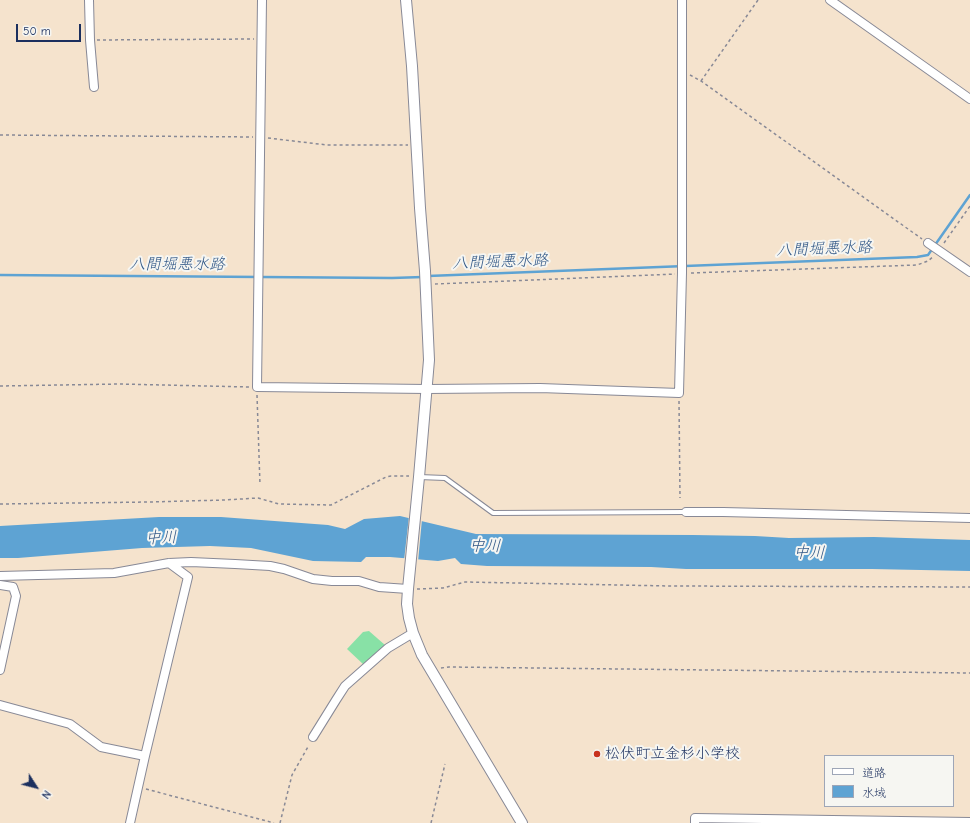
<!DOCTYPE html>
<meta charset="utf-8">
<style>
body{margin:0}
#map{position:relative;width:970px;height:823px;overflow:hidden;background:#f5e3cd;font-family:"Comic Neue","Klee One",sans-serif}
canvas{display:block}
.legend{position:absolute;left:824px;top:755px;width:130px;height:52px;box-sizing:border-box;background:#f6f6f2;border:1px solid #9ea6b7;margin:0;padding:5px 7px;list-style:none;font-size:12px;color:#1b2f5e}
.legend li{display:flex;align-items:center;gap:8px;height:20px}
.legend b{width:20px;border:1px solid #9ea6b7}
.north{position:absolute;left:16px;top:767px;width:40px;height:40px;-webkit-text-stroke:3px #f6f6f2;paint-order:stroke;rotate:126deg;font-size:11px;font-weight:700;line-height:16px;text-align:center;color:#1b2f5e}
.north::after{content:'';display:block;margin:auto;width:14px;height:18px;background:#1b2f5e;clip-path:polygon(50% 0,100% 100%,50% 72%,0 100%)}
.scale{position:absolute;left:16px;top:24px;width:65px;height:18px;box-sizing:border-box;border:2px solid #1b2f5e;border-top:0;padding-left:5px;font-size:12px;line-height:14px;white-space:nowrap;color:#1b2f5e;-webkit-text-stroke:3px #f6f6f2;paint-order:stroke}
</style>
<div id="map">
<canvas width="970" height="823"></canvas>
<ul class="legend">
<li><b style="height:5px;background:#fff"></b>道路</li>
<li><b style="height:11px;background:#5ea3d3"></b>水域</li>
</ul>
<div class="north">N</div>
<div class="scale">50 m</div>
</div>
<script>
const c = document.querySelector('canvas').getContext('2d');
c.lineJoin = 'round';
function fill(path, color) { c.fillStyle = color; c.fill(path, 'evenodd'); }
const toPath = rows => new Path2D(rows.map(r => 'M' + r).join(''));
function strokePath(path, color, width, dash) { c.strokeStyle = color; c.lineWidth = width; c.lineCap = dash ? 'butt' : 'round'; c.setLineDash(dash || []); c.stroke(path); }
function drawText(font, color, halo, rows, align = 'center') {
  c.font = font + ' "Comic Neue","Klee One",sans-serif'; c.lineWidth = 4; c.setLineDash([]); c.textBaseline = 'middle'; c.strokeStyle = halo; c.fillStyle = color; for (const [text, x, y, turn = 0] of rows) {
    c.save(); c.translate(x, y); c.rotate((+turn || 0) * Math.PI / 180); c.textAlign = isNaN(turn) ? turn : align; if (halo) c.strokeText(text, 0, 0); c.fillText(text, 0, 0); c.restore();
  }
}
fill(toPath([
 [369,631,385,645,364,665,347,649,363,632]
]), '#88e1a6');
fill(toPath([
 [400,516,476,534,693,535,755,536,789,538,874,537,970,540,970,571,872,569,686,569,651,567,487,566,461,564,455,558,438,561,390,557,366,557,361,562,313,561,251,548,210,546,142,548,18,558,0,558,0,526,159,517,221,517,328,525,345,529,364,519]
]), '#5ea3d3');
fill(toPath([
 [409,516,422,519,418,562,404,561]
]), '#f5e3cd');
strokePath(toPath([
 [0,275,392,278,423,277],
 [428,276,917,257,928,255,970,195]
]), '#5ea3d3', 2.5);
const service = toPath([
 [419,477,445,478,493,513,686,512]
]);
const minor = toPath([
 [89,0,90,40,94,87],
 [262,0,257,387,427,389,540,388,679,393,682,273,682,0],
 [830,0,970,99],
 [928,243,970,272],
 [686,512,723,512,970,518],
 [0,576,114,573,169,563,191,562,235,564,270,566,284,569,313,579,332,581,359,581,379,587,408,589],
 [0,585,13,587,16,596,0,670],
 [0,705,70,724,101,747,145,756],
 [313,737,336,700,345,686,388,648,413,633],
 [130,823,145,756,188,577,169,563],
 [695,823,695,818,970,822]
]);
const tertiary = toPath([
 [406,0,412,66,420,208,425,271,429,360,419,477,408,589,407,604,409,618,413,633,422,655,522,823]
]);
strokePath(service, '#888996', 6);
strokePath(minor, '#888996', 10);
strokePath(tertiary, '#888996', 12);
strokePath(toPath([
 [97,40,254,39],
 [690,75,701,81,922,239],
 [701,81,758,0],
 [0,135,253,137],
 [268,138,327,145,408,145],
 [944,243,970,206],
 [691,273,917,265,928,261,934,256],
 [435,284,675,274],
 [0,386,120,384,249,387],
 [257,395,260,485],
 [679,401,680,498],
 [0,504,150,502,224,500,258,498,279,504,331,505,386,477,391,476,409,476],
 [417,589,443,588,465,582,670,586,970,587],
 [441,668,449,667,970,673],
 [146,789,274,823],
 [280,823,292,775,309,745],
 [431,823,445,764]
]), '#888996', 1.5, [3, 3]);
strokePath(service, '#fff', 4);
strokePath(minor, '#fff', 8);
strokePath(tertiary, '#fff', 10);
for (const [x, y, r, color] of [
 [597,754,4,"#c8321e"]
]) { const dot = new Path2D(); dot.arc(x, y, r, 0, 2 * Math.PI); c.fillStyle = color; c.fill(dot); strokePath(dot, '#f6f6f2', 1.5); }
drawText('15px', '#1b2f5e', '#f6f6f2', [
 ["松伏町立金杉小学校",605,754]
], 'left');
drawText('italic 16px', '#325887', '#f6f6f2', [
 ["八間堀悪水路",824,249,-2],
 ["八間堀悪水路",500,262,-2],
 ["八間堀悪水路",177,264],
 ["中川",161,538,-2],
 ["中川",485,546,2],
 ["中川",809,553,1]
]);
</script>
